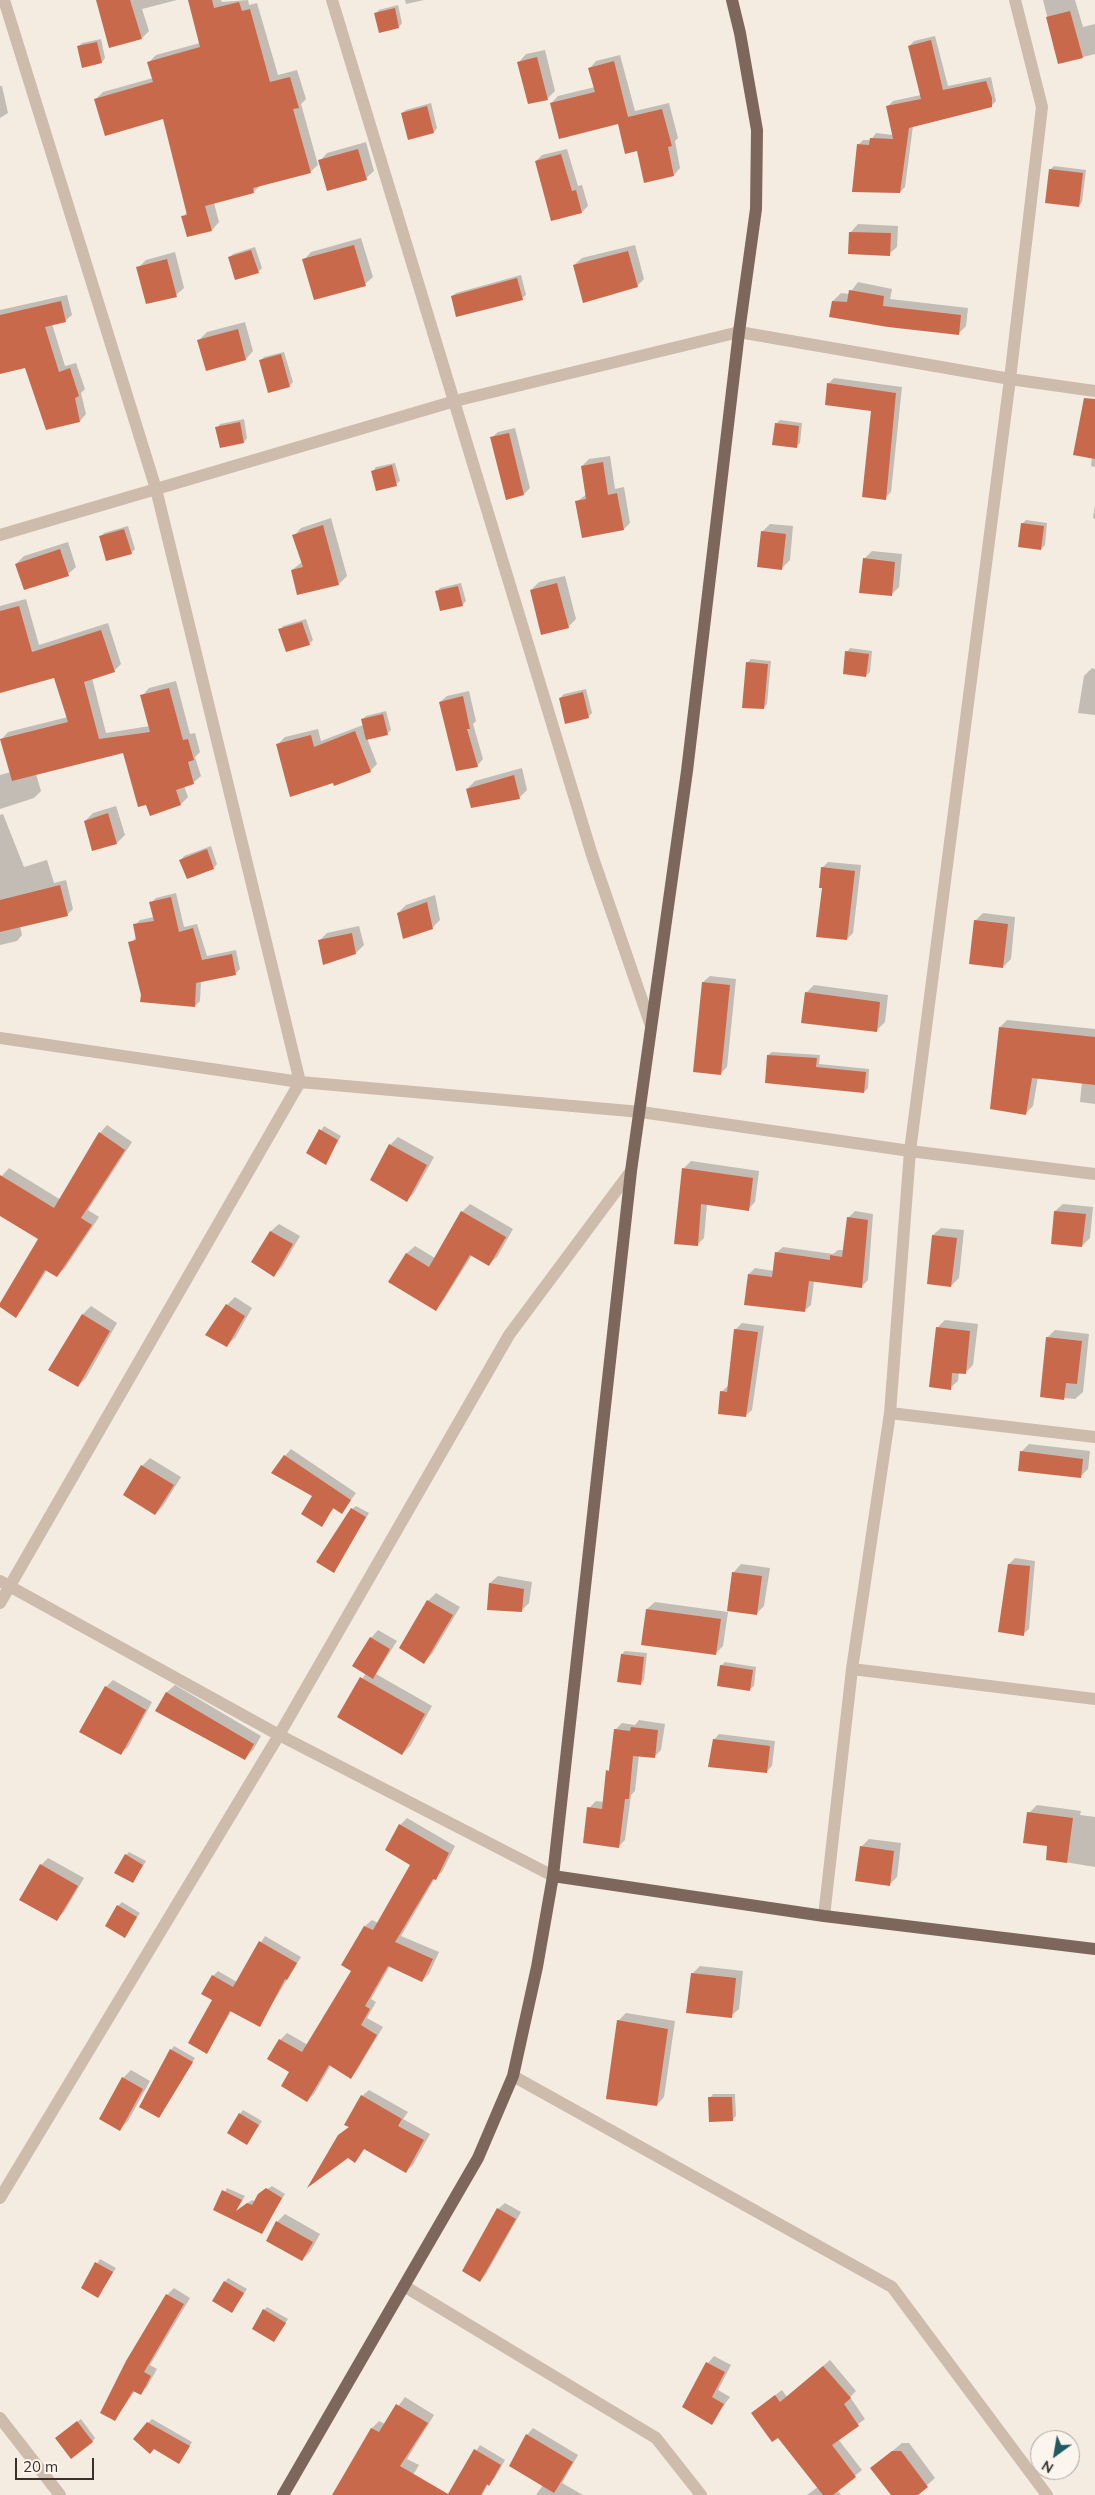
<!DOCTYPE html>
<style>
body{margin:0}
#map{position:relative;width:1095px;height:2495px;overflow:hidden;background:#f4ebe1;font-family:Mulish,sans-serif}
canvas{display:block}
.north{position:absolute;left:1030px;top:2430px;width:50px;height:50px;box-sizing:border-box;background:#fbf5ee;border:1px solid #aea6a0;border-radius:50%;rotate:212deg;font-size:14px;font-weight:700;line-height:20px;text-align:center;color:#3b302b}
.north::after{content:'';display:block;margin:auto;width:18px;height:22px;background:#1f5a5e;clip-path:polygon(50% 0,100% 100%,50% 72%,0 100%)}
.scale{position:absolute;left:15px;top:2458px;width:79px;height:22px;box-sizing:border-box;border:2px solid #3b302b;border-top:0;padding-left:6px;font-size:15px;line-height:18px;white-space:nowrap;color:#3b302b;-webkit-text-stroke:4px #fbf5ee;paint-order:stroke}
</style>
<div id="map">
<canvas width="1095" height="2495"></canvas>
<div class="north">N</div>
<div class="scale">20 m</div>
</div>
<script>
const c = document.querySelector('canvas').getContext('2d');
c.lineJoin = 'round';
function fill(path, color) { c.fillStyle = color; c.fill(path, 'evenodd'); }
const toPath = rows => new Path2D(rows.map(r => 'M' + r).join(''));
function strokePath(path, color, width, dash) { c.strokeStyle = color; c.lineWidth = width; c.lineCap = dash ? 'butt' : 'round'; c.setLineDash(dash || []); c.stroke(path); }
fill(toPath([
 [97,0,177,0,142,9,149,31,142,38],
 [189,0,221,0,222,2,248,0,249,5,257,3,278,75,297,70,306,99,301,104,318,165,310,172,261,185,253,192,214,203,219,222,212,230,188,236,183,217,188,211,164,117,95,100,103,92,153,78,149,62,156,55,200,43],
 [405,0,424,0,406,4],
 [1043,0,1075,0,1083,27,1095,24,1095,54,1059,63],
 [398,5,402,23,399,27,375,14,379,10],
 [935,36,948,86,991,77,996,101,991,106,913,126,905,187,900,192,858,145,863,140,871,140,876,133,893,135,888,106,893,101,921,95,909,46,914,41],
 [101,39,105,58,102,62,83,67,78,47,82,43],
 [545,50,555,91,548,98,529,103,519,62,526,54],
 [620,55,635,111,669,103,678,138,675,141,680,168,674,175,645,181,638,150,619,123,551,103,558,96,595,87,590,68,596,61],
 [0,86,2,86,8,113,0,118],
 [431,103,437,128,434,132,402,113,406,110],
 [366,142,374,171,366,178,320,161,327,153],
 [567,149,578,186,582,185,588,206,582,212,552,220,536,161,542,155],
 [1054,166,1086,170,1082,202,1079,206,1050,170],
 [858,224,898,226,897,247,889,254,851,232],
 [361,238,373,277,365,284,304,260,311,252],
 [635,245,644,279,637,286,574,265,582,258],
 [255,247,262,268,258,272,229,258,233,254],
 [175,252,184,288,176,295,138,268,146,260],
 [521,275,526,295,522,298,452,296,456,293],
 [858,282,892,289,890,299,968,308,966,326,958,334,833,301,841,293,849,294],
 [67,295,72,315,65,321,52,324,65,366,76,363,85,389,81,393,86,414,80,421,26,367,0,373,0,310],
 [245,322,253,351,246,359,199,340,207,332],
 [284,352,293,382,289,386,260,361,264,357],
 [834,378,902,387,891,492,885,498,873,410,828,384],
 [244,419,247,438,244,442,221,446,217,428,220,424],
 [780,420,802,423,800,443,796,447,776,424],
 [1095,427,1095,467,1091,466],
 [515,428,530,488,524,494,507,498,491,438,498,432],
 [610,456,615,489,624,487,630,523,624,529,576,502,587,494,582,466,589,459],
 [395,463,400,481,396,484,373,471,376,467],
 [1095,505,1095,519,1093,518],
 [331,518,347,576,339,584,298,594,292,570,302,562,294,536,301,528],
 [1026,520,1047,523,1045,545,1041,549,1022,524],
 [770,524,793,526,790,560,782,568,762,532],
 [128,526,135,549,131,553,101,536,104,533],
 [68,542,76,567,68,574,16,564,24,556],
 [872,551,902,554,899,587,891,595,864,559],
 [565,576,576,619,568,627,531,590,539,582],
 [461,583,466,601,462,605,436,592,440,588],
 [26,599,39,645,108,623,121,664,114,671,92,678,106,733,150,726,142,696,149,688,176,681,190,734,195,733,200,752,195,757,201,776,193,783,184,786,188,797,181,804,151,815,124,751,36,774,41,791,34,798,0,809,0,775,11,772,1,740,8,732,68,717,54,676,0,691,0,606],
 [306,619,313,640,309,644,280,630,283,626],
 [850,648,872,651,870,672,866,676,847,652],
 [751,659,771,661,767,704,764,708,748,662],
 [1092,668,1095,669,1095,715,1078,713,1084,676],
 [586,689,592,713,588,717,560,698,564,694],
 [469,691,476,721,473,724,483,759,477,766,440,702,447,696],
 [386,711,391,730,387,734,367,738,377,764,370,771,334,782,278,744,285,737,318,729,321,741,363,725,362,720,366,716],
 [522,768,527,790,519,798,467,789,475,781],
 [116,806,125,835,117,843,93,849,85,821,93,813],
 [3,814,24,867,47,860,54,883,66,880,73,909,67,915,20,926,22,935,17,941,0,945,0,815],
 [211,846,217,864,214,868,188,877,181,860,184,856],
 [828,862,861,865,853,933,847,939,823,887,822,868],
 [176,893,184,927,197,924,207,956,236,950,240,969,235,974,201,981,200,1001,195,1006,142,995,130,943,137,937,135,925,140,920,154,917,151,903,156,898],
 [435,895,440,920,432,928,398,913,406,905],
 [983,913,1015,917,1011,959,1003,967,975,921],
 [359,926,364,945,356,953,319,941,327,933],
 [710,976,736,979,727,1067,720,1074,703,982],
 [814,985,888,995,885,1022,877,1030,806,993],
 [1007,1020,1095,1029,1095,1104,1080,1102,1082,1082,1038,1077,1033,1106,1026,1113,1000,1027],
 [772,1052,820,1055,819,1064,869,1069,868,1088,864,1092,768,1055],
 [107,1125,132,1142,88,1210,99,1217,65,1268,57,1276,47,1270,23,1308,16,1316,40,1239,0,1214,0,1178,9,1168,61,1200,100,1133],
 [324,1126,341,1136,325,1164,307,1152],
 [398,1137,434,1157,414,1193,406,1201,372,1179,390,1145],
 [691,1161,759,1171,755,1202,748,1209,707,1204,704,1238,697,1245,684,1168],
 [470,1204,513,1229,497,1257,489,1264,472,1255,443,1301,435,1309,390,1281,407,1253,415,1246,435,1258,462,1212],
 [1063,1204,1093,1207,1090,1238,1082,1246,1055,1211],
 [855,1211,873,1214,868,1280,862,1286,814,1281,811,1305,804,1311,749,1274,755,1268,774,1271,776,1253,783,1247,833,1254,838,1250,844,1250,848,1218],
 [279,1224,300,1236,282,1267,274,1275,253,1262,271,1231],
 [941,1228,964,1230,959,1278,951,1286,933,1235],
 [235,1297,252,1308,235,1338,227,1345,227,1305],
 [91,1306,117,1323,86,1378,78,1386,50,1370,83,1314],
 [945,1320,978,1324,973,1365,965,1373,959,1372,958,1381,950,1388,937,1328],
 [742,1323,764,1326,752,1410,745,1416,721,1392,728,1386,735,1330],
 [1055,1330,1089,1334,1083,1392,1075,1399,1041,1396,1047,1338],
 [1029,1444,1090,1451,1088,1469,1080,1477,1021,1452],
 [291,1449,356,1493,342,1512,334,1508,321,1525,313,1496,285,1456],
 [150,1458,181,1477,163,1506,155,1514,125,1495,142,1466],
 [356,1506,369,1513,334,1571,352,1509],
 [1015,1558,1035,1561,1029,1629,1023,1634,1009,1564],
 [741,1564,770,1568,764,1606,756,1614,728,1610,734,1572],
 [498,1576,532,1582,529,1603,521,1611,490,1583],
 [436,1593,460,1607,432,1654,424,1662,428,1601],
 [655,1602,728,1612,723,1646,715,1654,647,1609],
 [378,1630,397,1641,376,1674,432,1706,410,1746,402,1754,338,1717,366,1673,371,1638],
 [625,1651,647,1653,644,1680,640,1684,622,1654],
 [725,1662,756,1667,754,1686,750,1689,721,1666],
 [113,1680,152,1702,128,1747,121,1753,106,1687],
 [175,1685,261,1736,253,1750,245,1758,157,1710,167,1692],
 [639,1720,665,1724,661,1750,654,1757,639,1755,635,1791,631,1795,625,1840,618,1847,589,1808,596,1801,604,1802,615,1730,622,1723,635,1725],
 [719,1734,775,1741,772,1766,767,1771,714,1740],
 [1037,1805,1081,1811,1080,1815,1095,1817,1095,1867,1047,1859,1049,1845,1029,1813],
 [407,1818,455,1846,442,1872,435,1878,401,1936,439,1952,429,1974,422,1981,390,1966,371,1999,376,2002,367,2018,383,2027,357,2070,350,2077,331,2065,314,2094,307,2101,291,2071,280,2040,287,2033,308,2045,353,1970,343,1965,365,1926,372,1920,378,1923,412,1865,400,1825],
 [869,1839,901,1843,897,1877,889,1885,861,1847],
 [129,1852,146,1861,133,1882,126,1855],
 [48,1858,84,1878,64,1912,56,1919,41,1865],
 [122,1902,140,1913,125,1936,118,1906],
 [265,1936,301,1957,259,2025,232,2010,207,2052,214,1999,213,1976,218,1971,237,1982],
 [700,1966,743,1971,739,2009,731,2016,692,1974],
 [626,2013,675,2021,664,2097,657,2105,618,2021],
 [174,2046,195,2058,159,2117,171,2050],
 [131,2070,150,2081,128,2121,120,2129,123,2078],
 [369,2090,408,2112,403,2119,430,2134,413,2165,406,2171,365,2148,355,2161,339,2136,350,2126,362,2096],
 [713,2094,735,2094,736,2116,732,2120,710,2098],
 [243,2110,262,2121,247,2143,240,2114],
 [272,2186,285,2194,261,2232,215,2210,227,2188,245,2196,236,2211,252,2200,256,2202,260,2194],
 [505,2203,521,2212,486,2274,480,2281,498,2209],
 [285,2214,320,2234,310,2252,302,2260,277,2222],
 [100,2259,116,2268,98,2296,82,2287],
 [228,2278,247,2289,232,2311,225,2282],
 [174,2288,190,2298,150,2365,157,2369,147,2387,140,2394,135,2391,115,2419,127,2362,167,2295],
 [267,2307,288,2319,274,2341,264,2310],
 [714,2356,731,2365,718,2390,730,2397,711,2423,683,2406,708,2363],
 [830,2360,856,2391,850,2397,865,2419,838,2439,862,2470,837,2490,841,2495,807,2495,818,2487,779,2436,752,2413,782,2390,787,2397],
 [405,2397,434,2415,407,2459,419,2465,401,2495,333,2495,372,2428,379,2421,385,2424],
 [81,2419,95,2438,92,2442,60,2435],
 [152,2419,192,2442,179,2463,154,2448,148,2423],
 [533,2428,578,2455,562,2483,583,2495,536,2495,543,2485,527,2435],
 [902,2443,909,2443,935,2478,916,2495,892,2495,872,2468],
 [480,2445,505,2460,494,2479,488,2484,482,2495,449,2495]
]), '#0003');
fill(toPath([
 [96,0,130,0,142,39,109,48],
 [188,0,212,0,214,8,239,2,242,11,250,9,270,82,290,77,299,108,293,109,311,173,253,188,254,193,205,206,212,231,187,237,181,216,187,215,163,119,105,136,94,99,153,82,147,62,200,47],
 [395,8,399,28,379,33,374,13],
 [1070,11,1083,58,1058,64,1046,17],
 [931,40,943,90,986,81,992,98,992,107,909,128,900,193,852,192,857,144,869,145,870,138,893,139,886,106,921,99,908,46],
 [97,42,102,63,82,68,77,46],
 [537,57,548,100,528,104,517,62],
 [614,61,628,117,662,109,672,146,668,147,674,176,644,183,637,151,625,154,618,124,559,139,550,103,595,92,588,68],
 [427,106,434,133,408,140,401,113],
 [358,149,367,180,327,191,318,160],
 [561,154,572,191,576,190,582,213,551,221,535,161],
 [1049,169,1083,173,1079,207,1045,203],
 [849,232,891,233,890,256,848,254],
 [354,245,366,286,314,300,302,259],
 [251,250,259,273,235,280,228,257],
 [628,251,638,287,583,303,573,265],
 [167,259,177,297,146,304,136,267],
 [517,278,523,300,456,317,451,296],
 [849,290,884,296,883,306,961,315,959,335,888,327,829,317,832,301,847,302],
 [61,301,66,322,45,327,59,372,70,368,79,396,75,398,80,422,46,430,25,368,0,374,0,315],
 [238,329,246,360,206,371,197,340],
 [281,354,290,387,268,393,259,360],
 [827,383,896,393,886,500,862,497,871,411,825,405],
 [1084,398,1095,399,1095,459,1073,455],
 [240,422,244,443,220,448,215,427],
 [775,423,799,426,797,448,772,445],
 [509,433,524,495,506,500,490,437],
 [603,462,608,495,617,493,624,530,582,538,575,501,586,499,581,466],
 [392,465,397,486,376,491,371,471],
 [1021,523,1044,526,1041,550,1018,547],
 [323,525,339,585,297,595,291,570,303,567,292,535],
 [124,529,132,554,106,561,99,536],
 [761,531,786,534,782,570,757,567],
 [60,549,69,576,24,590,15,564],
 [863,558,895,562,892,596,859,593],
 [557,583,569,628,541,635,530,590],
 [458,586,463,606,440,611,435,591],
 [19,606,32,652,101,630,115,672,84,682,99,739,150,732,140,695,169,688,183,740,188,739,194,760,188,762,194,784,176,790,181,805,150,816,146,805,138,807,123,753,12,781,0,739,68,722,54,678,0,693,0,611],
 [302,622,310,645,286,652,278,629],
 [845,651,869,654,866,677,843,674],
 [746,662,768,664,764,709,742,708],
 [583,692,589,718,565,724,559,698],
 [463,696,470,729,467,729,478,767,456,771,439,702],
 [383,714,388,735,366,740,361,719],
 [355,731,371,772,334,786,333,783,290,797,276,744,311,735,314,747],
 [514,775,520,799,471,808,466,789],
 [108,813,117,844,92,851,84,821],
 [207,849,214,869,187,879,179,860],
 [821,867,855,871,847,940,816,937,822,888,819,888],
 [60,885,68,916,0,932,0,900],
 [171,897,179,932,193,928,202,960,232,954,236,975,196,983,195,1007,140,1002,141,995,128,942,136,940,133,924,154,921,149,902],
 [427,902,433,929,403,939,397,913],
 [974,920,1008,924,1003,968,969,964],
 [352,933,356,954,323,965,318,940],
 [702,982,730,985,721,1075,693,1072],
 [805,992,880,1002,877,1032,801,1023],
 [999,1027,1095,1037,1095,1085,1032,1078,1026,1115,990,1109],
 [767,1055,817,1058,816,1067,866,1072,864,1093,765,1083],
 [319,1129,338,1140,326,1165,306,1153],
 [99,1132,125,1150,81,1218,92,1225,57,1277,45,1270,16,1318,0,1307,0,1303,38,1239,0,1216,0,1175,54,1208],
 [389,1144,427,1165,407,1202,370,1180],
 [682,1168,753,1178,749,1211,701,1204,698,1246,674,1244],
 [461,1211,506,1237,489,1266,470,1255,436,1311,388,1282,406,1253,429,1267],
 [1054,1211,1086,1214,1082,1247,1051,1244],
 [847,1217,868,1220,862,1288,809,1281,805,1312,744,1305,748,1274,772,1277,775,1252,830,1260,830,1255,842,1257],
 [270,1231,293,1244,274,1277,251,1262],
 [932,1235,957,1238,951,1287,927,1284],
 [226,1304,245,1316,227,1347,205,1335],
 [82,1314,110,1331,78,1387,48,1370],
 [936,1327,970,1331,966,1374,952,1373,951,1390,929,1387],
 [734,1329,758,1332,746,1417,718,1414,720,1391,727,1392],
 [1046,1337,1082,1341,1077,1384,1066,1383,1064,1400,1040,1397],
 [1020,1451,1083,1459,1081,1478,1018,1471],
 [284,1455,351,1500,342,1514,333,1508,322,1527,301,1514,312,1496,271,1473],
 [141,1465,174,1485,155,1515,123,1495],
 [351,1508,366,1517,334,1573,316,1562],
 [1008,1564,1030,1566,1024,1636,998,1632],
 [732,1572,762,1576,757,1615,727,1611],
 [489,1583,524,1589,522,1612,487,1610],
 [427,1600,453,1615,424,1664,399,1648],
 [646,1609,721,1619,716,1655,641,1645],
 [370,1637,390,1649,373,1679,352,1666],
 [621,1654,644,1657,641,1685,617,1682],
 [720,1665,753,1670,750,1691,717,1686],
 [360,1677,425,1714,402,1755,337,1717],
 [105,1686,146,1710,121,1755,79,1732],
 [166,1692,254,1744,245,1760,155,1711],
 [631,1727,658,1730,655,1758,633,1756,629,1799,625,1799,619,1848,583,1843,587,1807,602,1809,606,1770,609,1771,614,1729,630,1731],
 [713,1739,770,1746,767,1773,708,1767],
 [1027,1812,1073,1818,1067,1863,1046,1860,1047,1846,1023,1843],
 [399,1824,449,1853,436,1880,433,1879,395,1942,433,1959,422,1982,388,1966,365,2006,370,2009,361,2025,377,2035,351,2079,329,2065,307,2102,281,2086,289,2072,267,2059,279,2039,302,2052,351,1971,341,1965,364,1926,373,1930,410,1865,385,1850],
 [860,1846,894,1851,890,1886,855,1881],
 [125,1854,143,1865,133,1883,114,1873],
 [40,1864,78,1886,57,1921,19,1900],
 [117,1905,137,1917,125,1938,105,1926],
 [259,1941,297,1963,287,1980,285,1979,260,2027,230,2011,207,2054,188,2043,212,2000,201,1994,212,1975,233,1987],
 [691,1973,736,1978,732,2018,686,2013],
 [617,2020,668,2029,657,2106,606,2099],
 [170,2049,193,2062,159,2118,139,2107],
 [122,2077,143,2089,120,2131,99,2119],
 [361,2095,402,2119,398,2126,424,2140,406,2173,364,2149,355,2163,348,2158,307,2188,338,2135,349,2127,344,2125],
 [708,2097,732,2097,733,2121,709,2122],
 [239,2113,259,2125,247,2145,227,2133],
 [266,2188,282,2198,262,2234,213,2210,222,2190,242,2200,236,2211,247,2203,252,2205,258,2194],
 [497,2208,516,2219,480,2282,462,2271],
 [276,2221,313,2242,302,2261,266,2241],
 [95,2262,113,2272,98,2298,81,2288],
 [224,2281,244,2293,232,2313,212,2301],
 [166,2294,184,2304,144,2372,151,2376,141,2395,133,2391,115,2421,100,2413,126,2361],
 [263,2309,286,2323,274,2342,252,2329],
 [706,2362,725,2372,712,2397,724,2404,712,2425,682,2407],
 [823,2366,851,2398,844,2404,859,2426,832,2445,856,2477,833,2495,823,2495,778,2438,772,2442,751,2413,775,2395,780,2402],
 [396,2404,428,2423,400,2466,448,2494,474,2449,501,2465,489,2486,487,2484,481,2495,332,2495,371,2428,379,2432],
 [77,2421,93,2442,71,2459,55,2438],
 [147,2422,190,2446,179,2464,154,2449,150,2454,133,2439],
 [526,2434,573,2462,554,2493,509,2466],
 [892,2451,901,2451,928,2487,918,2495,891,2495,870,2468]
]), '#c8694b');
strokePath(toPath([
 [332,0,592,855,651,1026],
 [0,535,455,401,739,332,1010,379,1095,391],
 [0,1038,300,1082,641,1112,910,1151,1095,1174],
 [890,1413,1095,1437],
 [0,1581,279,1735,553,1876],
 [0,1603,300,1082,156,489,4,0],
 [852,1669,1095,1699],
 [824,1916,852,1669,890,1413,910,1151,1010,379,1042,107,1015,0],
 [513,2076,892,2287,1047,2495],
 [0,2198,279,1735,509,1335,631,1171],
 [404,2286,656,2438,701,2495],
 [0,2418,60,2495]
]), '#cdbbac', 12);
strokePath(toPath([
 [553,1876,824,1916,1095,1949],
 [283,2495,478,2158,513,2076,537,1967,553,1876,631,1171,687,771,739,332,756,209,757,130,740,33,732,0]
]), '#7d675c', 12);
</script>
